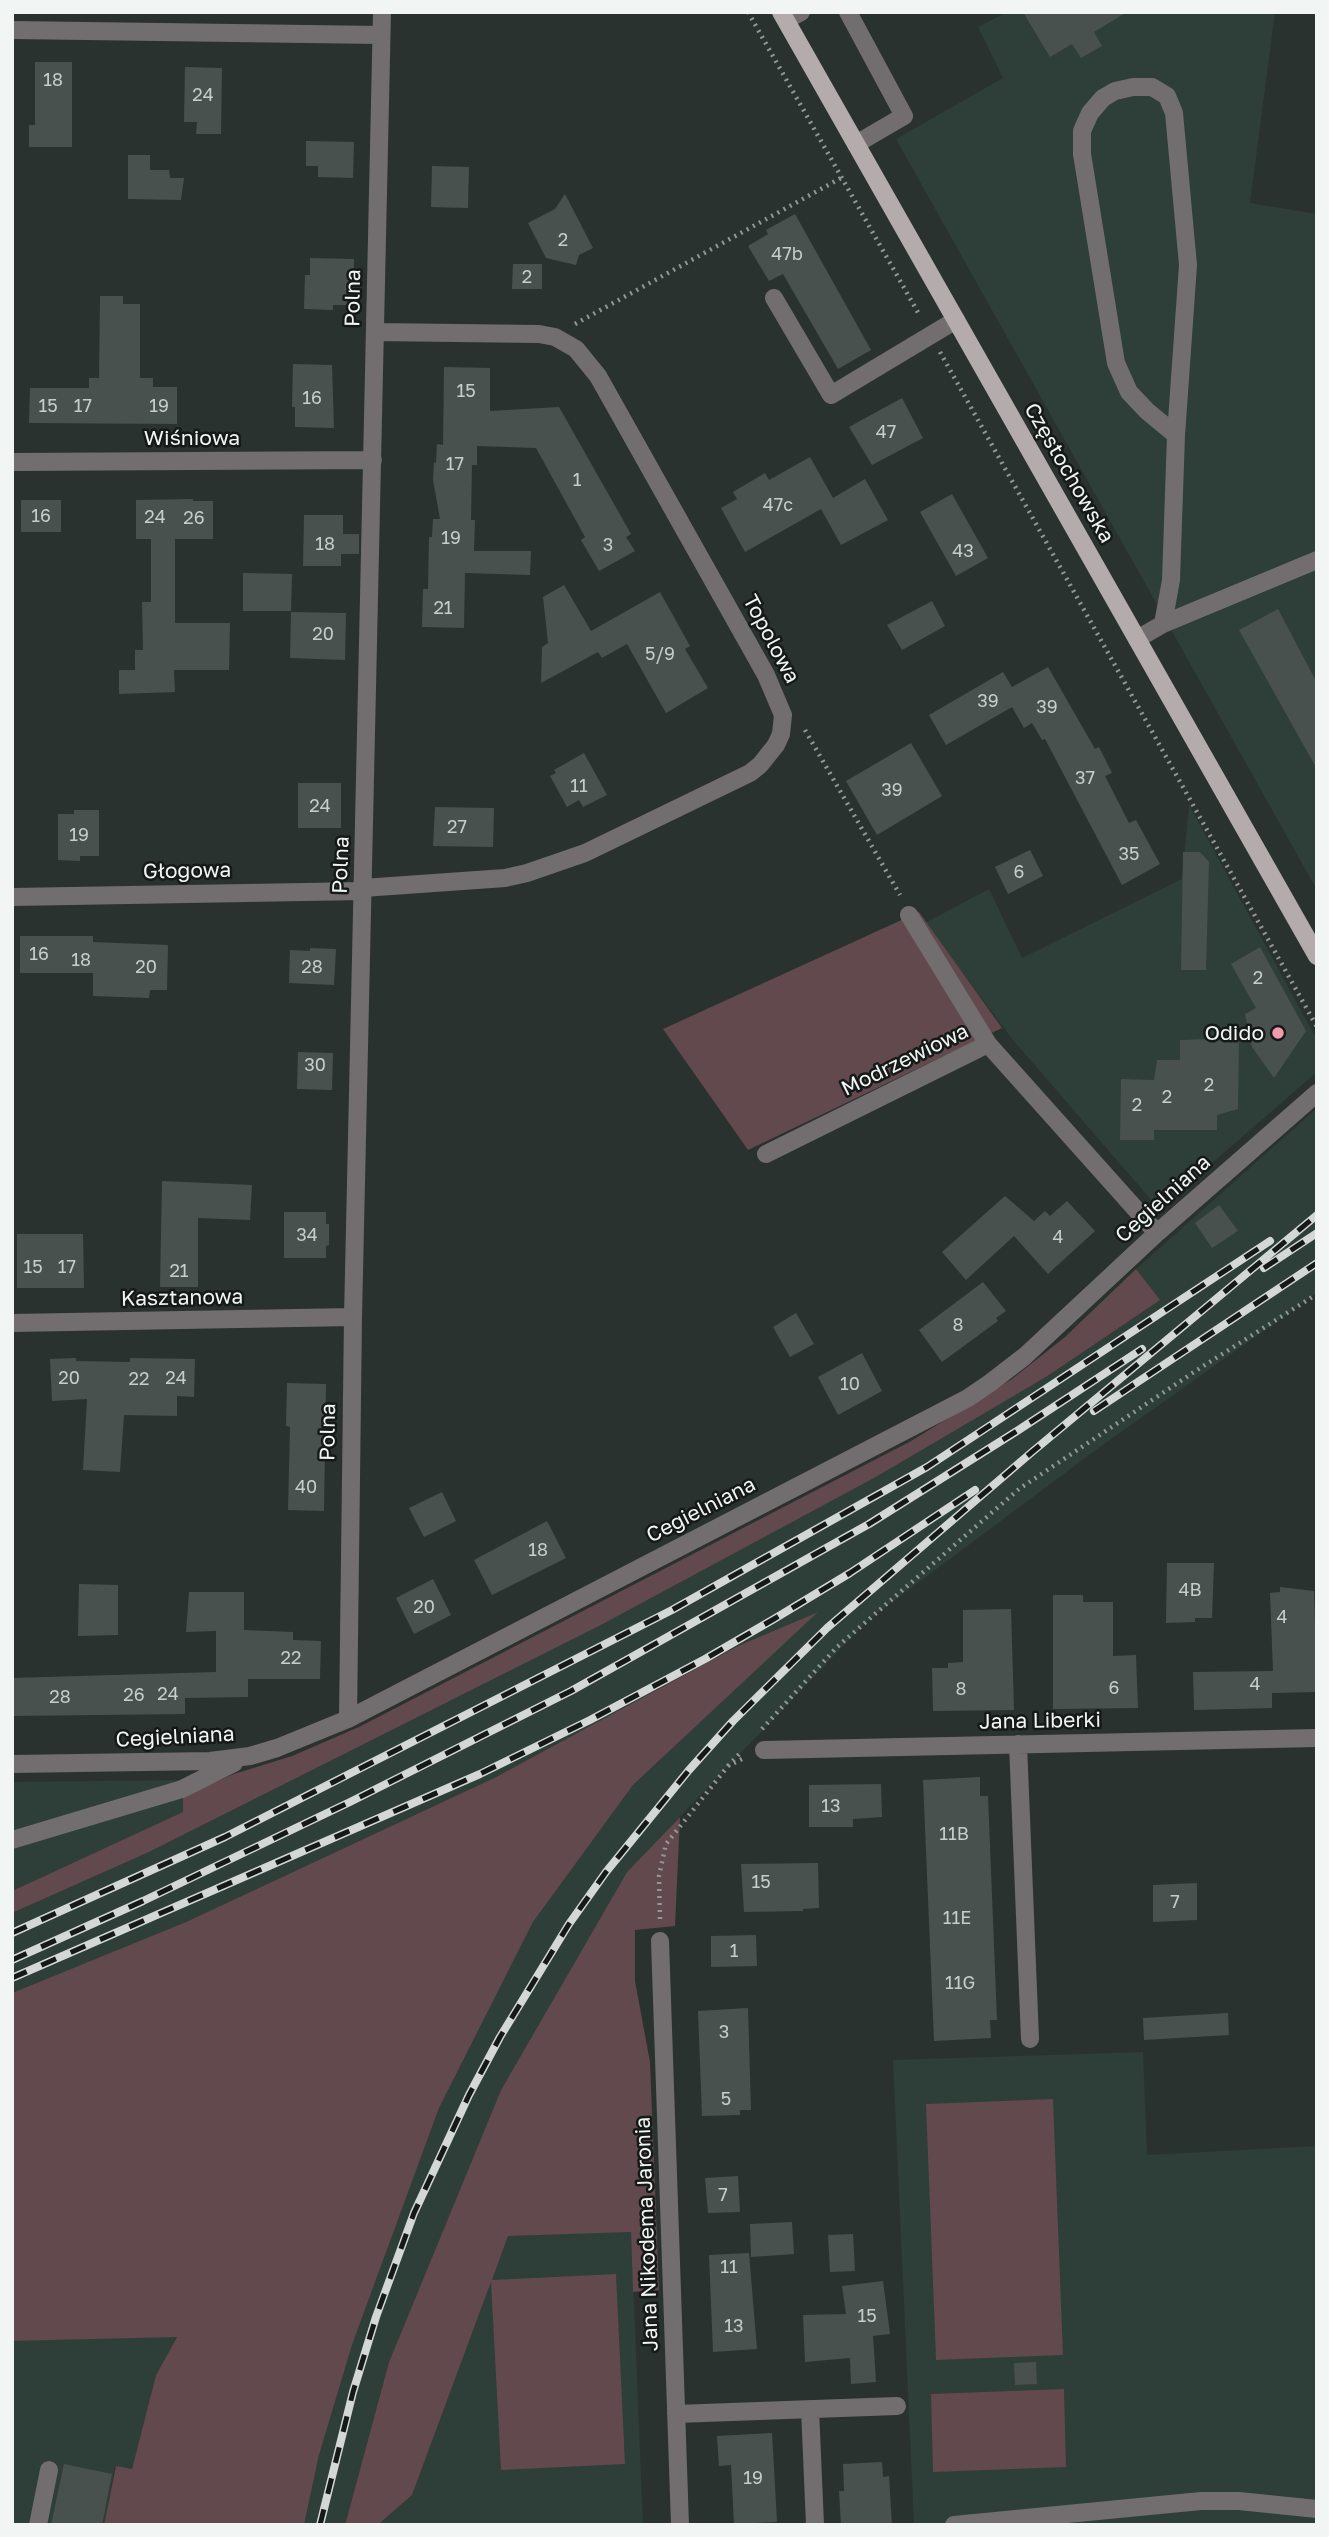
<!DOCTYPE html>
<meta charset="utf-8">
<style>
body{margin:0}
#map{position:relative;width:1329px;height:2537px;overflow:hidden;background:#2a322f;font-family:"Golos Text",sans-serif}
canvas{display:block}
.frame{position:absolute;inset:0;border:14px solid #f1f6f4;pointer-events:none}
</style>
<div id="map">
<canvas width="1329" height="2537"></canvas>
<div class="frame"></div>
</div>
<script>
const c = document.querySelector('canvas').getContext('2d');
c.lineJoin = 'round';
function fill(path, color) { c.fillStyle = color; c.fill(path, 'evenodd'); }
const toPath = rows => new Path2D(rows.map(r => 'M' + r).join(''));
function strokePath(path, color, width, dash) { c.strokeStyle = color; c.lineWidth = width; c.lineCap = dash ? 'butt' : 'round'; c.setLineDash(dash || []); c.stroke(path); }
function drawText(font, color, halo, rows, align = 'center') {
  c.font = font + ' "Golos Text",sans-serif'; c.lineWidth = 5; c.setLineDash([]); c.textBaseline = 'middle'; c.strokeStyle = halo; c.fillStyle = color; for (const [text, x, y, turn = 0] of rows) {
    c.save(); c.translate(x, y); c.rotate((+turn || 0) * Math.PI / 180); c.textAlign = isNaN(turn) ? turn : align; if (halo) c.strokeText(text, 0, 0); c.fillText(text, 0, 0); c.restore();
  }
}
fill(toPath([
 [1007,12,1275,12,1250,203,1317,214,1317,890,896,139,1003,78,978,27],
 [1189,805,1317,1040,1317,1072,1159,1209,1013,1040,925,923,989,889,1022,958,1182,879],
 [1317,1108,1317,1293,1100,1447,868,1620,627,1872,501,2090,389,2362,345,2525,304,2525,319,2455,352,2345,439,2108,533,1922,633,1785,816,1613,738,1646,494,1778,186,1922,12,1993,12,1913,149,1852,601,1625,876,1477,1046,1377,1159,1300,1136,1269],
 [183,1780,184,1812,12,1891,12,1782],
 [1143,2052,1147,2155,1317,2146,1317,2525,914,2525,893,2060],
 [631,2231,643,2525,381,2525,381,2522,412,2495,508,2236],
 [177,2336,156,2375,132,2469,115,2467,104,2525,12,2525,12,2341]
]), '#2e3e38');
fill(toPath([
 [919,912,1002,1028,748,1150,663,1029],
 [1136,1269,1160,1300,1046,1377,876,1477,601,1625,149,1852,12,1913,12,1891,183,1812,183,1796,234,1774,292,1756,359,1727,911,1441,1012,1379,1065,1337],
 [818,1612,633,1785,533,1922,439,2108,352,2345,319,2455,304,2525,104,2525,116,2466,132,2469,156,2375,177,2337,12,2341,12,1993,186,1922,494,1778,738,1646],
 [680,1817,675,1926,635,1930,635,1981,650,2062,659,2290,633,2292,631,2232,508,2236,492,2280,616,2274,625,2464,501,2470,491,2282,412,2495,381,2522,381,2525,345,2525,389,2362,501,2090,627,1872],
 [1053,2099,1063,2355,936,2360,926,2104],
 [1064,2389,1066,2467,933,2472,931,2394]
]), '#61494d');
fill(toPath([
 [1023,12,1127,12,1094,32,1102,46,1081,58,1072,44,1050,57],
 [35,62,72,62,72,147,29,147,29,125,35,125],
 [185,67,222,68,221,134,196,134,197,122,184,122],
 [306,141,354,142,353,178,318,177,318,166,306,166],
 [128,155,150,155,150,170,169,170,170,178,184,178,181,200,128,199],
 [432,166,469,167,468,208,431,207],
 [565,194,593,248,579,255,576,265,546,258,528,223,555,209],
 [795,214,871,350,838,369,783,274,769,281,748,246,768,234,766,230],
 [310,258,354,259,353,305,333,305,333,310,304,309,305,275,310,275],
 [513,264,542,264,542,289,512,289],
 [100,296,123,296,123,304,140,304,140,378,153,378,153,387,177,387,177,424,29,423,30,388,89,388,89,378,99,378],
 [293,364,332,365,334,428,295,427,295,407,292,407],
 [444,367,490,368,490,411,559,407,631,534,626,537,635,551,599,571,581,540,585,537,536,448,477,446,477,465,472,465,471,520,475,520,474,551,531,551,530,575,465,573,464,628,422,627,423,589,428,589,429,537,432,537,433,519,440,519,433,480,434,462,436,463,437,444,443,445],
 [902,398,923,438,872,465,849,427],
 [810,457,833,498,865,479,888,520,841,545,821,509,745,552,721,508,737,499,733,492,765,473,769,480],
 [952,494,988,558,956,576,920,512],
 [193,499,193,501,213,501,213,539,175,539,175,623,230,623,229,670,174,670,175,692,119,694,119,670,135,670,135,650,143,650,142,602,151,602,151,539,136,539,136,500],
 [21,500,61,500,61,532,21,532],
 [304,515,343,515,343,534,359,534,359,554,341,554,341,566,303,566],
 [243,573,292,574,291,611,243,611],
 [564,585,591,631,660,592,690,646,685,649,708,688,666,713,627,644,602,658,598,652,541,683,542,647,548,643,543,597],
 [932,601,945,626,902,650,887,625],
 [1278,609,1317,683,1317,769,1239,630],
 [291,612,346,613,345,660,290,658],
 [1048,667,1095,749,1099,747,1112,773,1105,776,1129,823,1136,820,1160,864,1122,885,1045,739,1042,740,1032,723,1024,728,1012,707,946,745,929,715,1003,672,1012,687],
 [911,743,942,796,877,835,846,781],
 [584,753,607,795,583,807,579,800,567,807,550,776,556,773,554,770],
 [298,783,341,783,341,828,298,828],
 [435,807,494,808,493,847,433,846],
 [74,810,99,810,99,856,80,856,80,861,58,860,58,814,74,814],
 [1030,850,1043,876,1008,894,995,867],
 [1183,852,1200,852,1209,862,1206,970,1181,970],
 [20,936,93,936,93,942,168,945,167,990,150,990,149,998,93,996,93,973,20,973],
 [1260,947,1306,1031,1274,1078,1252,1047,1245,1014,1256,1008,1231,964],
 [310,948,336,949,334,985,289,983,290,950,310,951],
 [1239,1038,1238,1109,1217,1115,1217,1130,1154,1130,1154,1140,1120,1140,1121,1079,1154,1080,1157,1060,1180,1060,1180,1040],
 [298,1052,333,1053,332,1090,297,1089],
 [162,1181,252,1185,250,1220,198,1218,198,1287,160,1287],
 [1005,1196,1034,1221,1045,1211,1050,1216,1067,1201,1095,1231,1048,1274,1014,1236,966,1280,942,1252],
 [1219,1205,1238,1231,1212,1248,1195,1223],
 [284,1212,326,1212,326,1224,329,1224,329,1245,326,1246,326,1258,284,1258],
 [17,1234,83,1234,84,1288,17,1288],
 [983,1282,1006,1311,996,1318,998,1321,942,1362,919,1330],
 [796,1313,814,1344,790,1357,773,1327],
 [862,1353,882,1391,838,1415,818,1377],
 [76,1358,76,1361,130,1362,130,1358,195,1359,194,1397,177,1396,177,1416,124,1415,120,1472,83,1470,87,1399,52,1401,50,1359],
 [287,1383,326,1384,324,1511,288,1510,290,1427,286,1426],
 [442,1492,456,1521,424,1537,409,1508],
 [547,1521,566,1558,492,1595,474,1560],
 [1167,1563,1214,1563,1212,1618,1195,1618,1195,1622,1166,1623],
 [433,1579,451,1615,414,1634,396,1598],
 [79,1584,118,1585,118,1635,78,1636],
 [1280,1587,1314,1591,1317,1692,1272,1693,1272,1708,1194,1710,1193,1672,1273,1671,1270,1593,1280,1592],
 [189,1592,244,1592,244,1630,293,1632,293,1640,321,1641,320,1679,248,1679,248,1697,185,1698,185,1714,12,1716,12,1678,216,1672,216,1631,186,1632],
 [1053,1595,1083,1595,1083,1602,1113,1602,1113,1656,1136,1655,1138,1708,1053,1709],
 [1011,1609,1014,1710,933,1711,932,1668,948,1668,948,1663,963,1662,963,1610],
 [980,1777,980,1796,988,1796,997,2020,990,2020,991,2038,934,2041,923,1780],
 [881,1784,882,1817,853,1819,853,1827,809,1827,809,1785],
 [818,1863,819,1908,803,1909,803,1911,744,1912,741,1864],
 [1197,1883,1197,1920,1153,1922,1153,1885],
 [756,1935,757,1966,711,1967,711,1936],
 [748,2008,751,2110,740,2110,740,2115,702,2116,698,2011],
 [1228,2013,1229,2035,1144,2040,1143,2018],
 [738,2176,740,2212,708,2213,705,2178],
 [792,2222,794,2254,751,2257,750,2224],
 [853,2234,855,2271,830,2272,828,2235],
 [749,2253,757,2349,713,2352,709,2255],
 [883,2281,890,2334,873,2336,876,2382,851,2384,850,2358,805,2362,803,2315,846,2314,842,2286],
 [1036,2362,1037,2384,1015,2385,1014,2363],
 [772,2433,777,2522,734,2524,731,2465,719,2466,717,2436],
 [882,2462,883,2477,889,2476,892,2525,841,2525,839,2491,844,2491,843,2464],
 [64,2464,112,2474,102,2525,51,2525]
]), '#49514e');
strokePath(toPath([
 [748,12,920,316],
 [575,324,841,178],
 [940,352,1317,1027],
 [805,730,900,895],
 [762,1729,837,1647,1019,1489,1197,1370,1317,1294],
 [728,1766,742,1751],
 [660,1919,659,1876,666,1844,728,1766,744,1758]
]), '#919795', 4.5, [2, 5]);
strokePath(toPath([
 [848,12,904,116,856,144],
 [786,20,801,12],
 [12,30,381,35],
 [774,298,831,395,956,320],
 [12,462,373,460],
 [1163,624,1317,560],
 [1137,639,1163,624,1171,580,1176,435,1188,265,1174,113,1167,96,1152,87,1133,87,1115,91,1103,98,1090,113,1082,131,1082,154,1116,363,1129,392,1147,411,1176,435],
 [363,888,505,878,527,873,585,853,750,773,760,765,776,745,781,734,783,715,766,675,598,376,576,349,555,337,539,334,375,332],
 [12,897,363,891],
 [909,915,988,1044],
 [766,1154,988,1044,1157,1233],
 [12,1323,353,1317],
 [348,1719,353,1317,382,12],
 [1018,1744,1030,2039],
 [764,1750,1317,1738],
 [12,1764,210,1761,250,1756,277,1748,348,1719,968,1398,990,1383,1025,1356,1157,1233,1317,1093],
 [12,1840,182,1789,234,1763],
 [660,1941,680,2525],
 [810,2409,815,2525],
 [676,2414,897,2406],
 [38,2525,49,2470],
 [954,2525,1201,2501,1239,2501,1317,2509]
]), '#726e6f', 18);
strokePath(toPath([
 [781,12,1317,956]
]), '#b4abac', 18);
const rail = toPath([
 [1264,1268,1317,1233],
 [1094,1411,1317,1263],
 [12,1933,225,1837,672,1610,927,1467,1270,1241],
 [12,1960,143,1901,350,1802,571,1691,869,1524,1017,1431,1142,1349],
 [12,1978,480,1774,590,1720,705,1659,774,1619,850,1573,975,1490],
 [320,2525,353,2392,376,2317,414,2213,469,2095,500,2037,569,1924,606,1872,689,1770,733,1721,827,1628,1032,1452,1317,1215]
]);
strokePath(rail, '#d3d8d6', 8);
strokePath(rail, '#151918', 5, [16]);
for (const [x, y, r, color] of [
 [1278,1033,7,"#f39aac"]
]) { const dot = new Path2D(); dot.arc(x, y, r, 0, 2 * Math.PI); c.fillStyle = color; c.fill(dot); strokePath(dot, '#151918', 2.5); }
drawText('18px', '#c7cdca', null, [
 ["18",53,80],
 ["24",203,95],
 ["2",563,240],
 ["47b",787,254],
 ["2",527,277],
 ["15",466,391],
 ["16",312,398],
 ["15",48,406],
 ["17",83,406],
 ["19",159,406],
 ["47",886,432],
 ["17",455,464],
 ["1",577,480],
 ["47c",778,505],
 ["16",41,516],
 ["24",155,517],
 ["26",194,518],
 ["19",451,538],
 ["18",325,544],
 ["3",608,545],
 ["43",963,551],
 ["21",443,608],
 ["20",323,634],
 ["5/9",660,654],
 ["39",988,701],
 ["39",1047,707],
 ["37",1085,778],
 ["11",579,786],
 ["39",892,790],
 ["24",320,806],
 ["27",457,827],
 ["19",79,835],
 ["35",1129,854],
 ["6",1019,872],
 ["16",39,954],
 ["18",81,960],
 ["20",146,967],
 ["28",312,967],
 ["2",1258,978],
 ["30",315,1065],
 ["2",1209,1085],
 ["2",1167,1097],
 ["2",1137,1105],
 ["34",307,1235],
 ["4",1058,1237],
 ["15",33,1267],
 ["17",67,1267],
 ["21",179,1271],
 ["8",958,1325],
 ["20",69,1378],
 ["24",176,1378],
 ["22",139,1379],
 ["10",850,1384],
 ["40",306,1487],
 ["18",538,1550],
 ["4B",1190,1590],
 ["20",424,1607],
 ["4",1282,1617],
 ["22",291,1658],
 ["4",1255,1684],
 ["6",1114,1688],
 ["8",961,1689],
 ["24",168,1694],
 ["26",134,1695],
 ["28",60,1697],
 ["13",831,1806],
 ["11B",954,1834],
 ["15",761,1882],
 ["7",1175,1902],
 ["11E",957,1918],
 ["1",734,1951],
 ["11G",960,1983],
 ["3",724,2032],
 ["5",726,2099],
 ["7",723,2195],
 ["11",729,2267],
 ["15",867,2316],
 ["13",734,2326],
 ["19",753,2478]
]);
drawText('21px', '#f1f6f4', '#151918', [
 ["Polna",353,298,-89],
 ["Wiśniowa",192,438],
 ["Częstochowska",1069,473,60],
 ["Topolowa",771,639,62],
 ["Polna",341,865,-88],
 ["Głogowa",187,871,-1],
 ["Modrzewiowa",905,1060,-26],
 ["Cegielniana",1163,1199,-42],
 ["Kasztanowa",182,1298,-1],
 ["Polna",328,1432,-89],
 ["Cegielniana",701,1510,-27],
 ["Jana Liberki",1040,1721,-1],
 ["Cegielniana",175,1737,-3],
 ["Jana Nikodema Jaronia",647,2234,-92]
]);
drawText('21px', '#f1f6f4', '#151918', [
 ["Odido",1264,1033]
], 'right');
</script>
